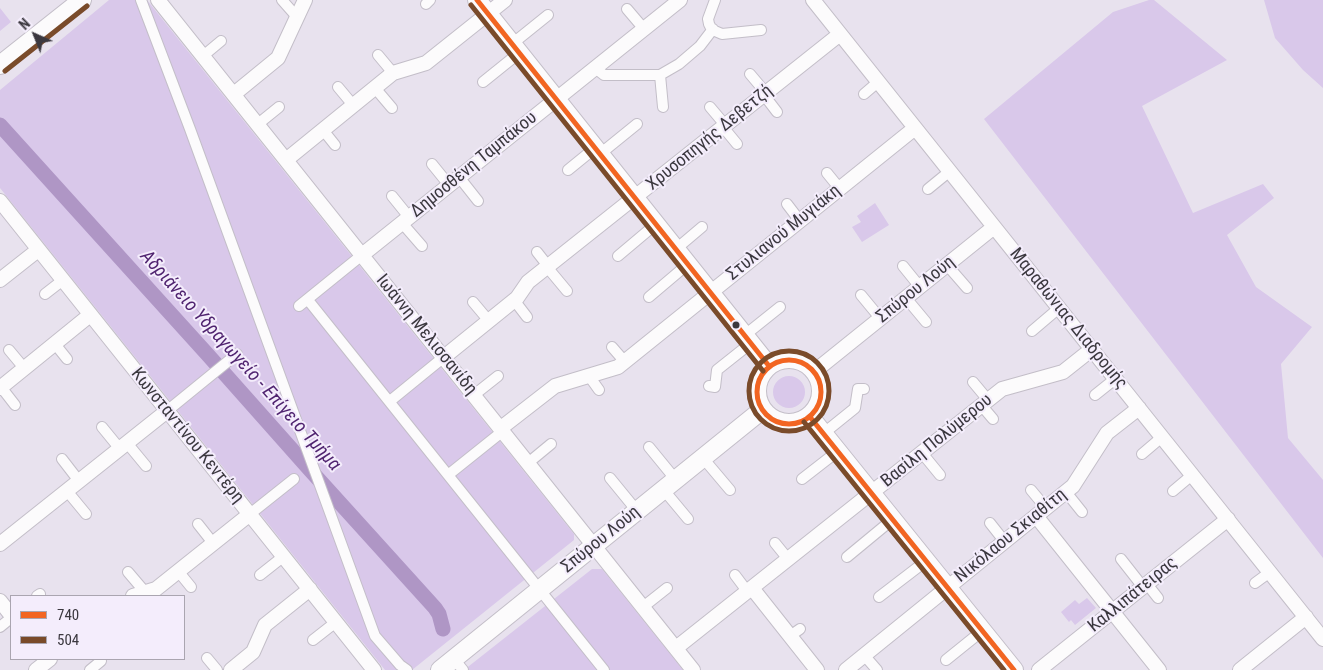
<!DOCTYPE html>
<meta charset="utf-8">
<style>
body{margin:0}
#map{position:relative;width:1323px;height:670px;overflow:hidden;background:#e8e2ee;font-family:"Roboto Condensed",sans-serif}
canvas{display:block}
.legend{position:absolute;left:10px;top:595px;width:175px;height:65px;box-sizing:border-box;background:#f4edfc;border:1px solid #aaa5b0;margin:0;padding:6px 9px;list-style:none;font-size:15px;color:#3b383f}
.legend li{display:flex;align-items:center;gap:10px;height:25px}
.legend b{width:25px;border:1px solid #aaa5b0}
.north{position:absolute;left:10px;top:10px;width:50px;height:50px;-webkit-text-stroke:4px #f4edfc;paint-order:stroke;rotate:316deg;font-size:14px;font-weight:700;line-height:20px;text-align:center;color:#3b383f}
.north::after{content:'';display:block;margin:auto;width:18px;height:22px;background:#3b383f;clip-path:polygon(50% 0,100% 100%,50% 72%,0 100%)}
</style>
<div id="map">
<canvas width="1323" height="670"></canvas>
<ul class="legend">
<li><b style="height:6px;background:#f26522"></b>740</li>
<li><b style="height:6px;background:#7a4b2a"></b>504</li>
</ul>
<div class="north">N</div>
</div>
<script>
const c = document.querySelector('canvas').getContext('2d');
c.lineJoin = 'round';
function fill(path, color) { c.fillStyle = color; c.fill(path, 'evenodd'); }
const toPath = rows => new Path2D(rows.map(r => 'M' + r).join(''));
function strokePath(path, color, width, dash) { c.strokeStyle = color; c.lineWidth = width; c.lineCap = dash ? 'butt' : 'round'; c.setLineDash(dash || []); c.stroke(path); }
function drawText(font, color, halo, rows, align = 'center') {
  c.font = font + ' "Roboto Condensed",sans-serif'; c.lineWidth = 4; c.setLineDash([]); c.textBaseline = 'middle'; c.strokeStyle = halo; c.fillStyle = color; for (const [text, x, y, turn = 0] of rows) {
    c.save(); c.translate(x, y); c.rotate((+turn || 0) * Math.PI / 180); c.textAlign = isNaN(turn) ? turn : align; if (halo) c.strokeText(text, 0, 0); c.fillText(text, 0, 0); c.restore();
  }
}
fill(toPath([
 [109,0,147,0,574,534,574,540,412,670,385,670,0,188,0,90],
 [1149,0,1154,0,1227,60,1142,106,1193,213,1263,184,1274,198,1227,235,1256,287,1312,327,1281,364,1288,438,1323,480,1323,558,984,119,1113,12],
 [1264,0,1323,0,1323,88,1303,70,1275,38],
 [0,8,11,22,0,31],
 [875,203,889,225,862,242,852,227,861,222,857,216],
 '773 392a16 16 0 1 1 32 0a16 16 0 1 1-32 0Z',
 [592,569,602,569,683,670,464,670],
 [1087,598,1096,608,1075,625,1071,620,1069,622,1061,612,1075,600,1079,604]
]), '#d9c8ea');
strokePath(toPath([
 [0,125,208,355,311,471,435,608,439,614,443,629]
]), '#af96c5', 15);
const pedestrian = toPath([
 [141,0,190,129,375,636,400,665,407,670],
 [282,0,297,17],
 [715,0,708,19,709,24,711,28,715,31,722,34,761,30],
 [426,4,430,0],
 [627,9,644,29],
 [512,44,548,15],
 [378,55,393,73],
 [203,56,221,41],
 [595,68,604,75,660,75,663,107],
 [750,74,766,93],
 [660,75,679,64,700,46,713,29],
 [483,82,519,53],
 [338,87,353,105],
 [375,88,392,108],
 [864,94,878,82],
 [764,95,777,112],
 [710,107,726,126],
 [258,124,279,107],
 [723,127,737,144],
 [323,130,335,145],
 [600,154,637,124],
 [432,164,449,185],
 [568,170,595,148],
 [827,173,840,189],
 [459,177,478,201],
 [928,189,950,171],
 [392,196,409,217],
 [787,204,800,221],
 [402,223,422,246],
 [676,249,702,227],
 [537,252,548,266],
 [618,256,656,224],
 [947,265,967,288],
 [903,266,920,287],
 [547,267,567,291],
 [45,294,63,280],
 [861,295,880,318],
 [649,297,688,264],
 [906,298,926,322],
 [308,300,604,670],
 [514,300,527,317],
 [473,302,489,321],
 [299,306,362,255],
 [1032,331,1059,308],
 [745,335,780,307],
 [55,344,67,359],
 [612,347,625,362],
 [9,350,24,368],
 [589,376,599,390],
 [973,382,988,400],
 [709,386,715,387,717,370,751,343],
 [1,387,15,405],
 [474,395,498,376],
 [1095,395,1115,379],
 [390,401,444,357],
 [982,406,993,419],
 [167,411,237,354],
 [102,427,120,449],
 [824,433,855,408,858,389,864,389],
 [127,443,146,466],
 [649,447,676,480],
 [922,453,940,475],
 [1142,454,1162,437],
 [703,458,730,490],
 [62,459,79,481],
 [528,463,551,444],
 [448,475,503,431],
 [610,478,637,511],
 [802,479,838,451],
 [663,489,688,519],
 [1031,490,1046,508],
 [67,491,86,514],
 [1173,491,1192,475],
 [1066,492,1082,512],
 [250,514,294,479],
 [990,523,1005,542],
 [198,524,213,543],
 [775,543,788,559],
 [847,557,893,519],
 [1121,559,1143,587],
 [178,571,191,587],
 [128,572,145,592],
 [260,575,284,556],
 [735,575,747,591],
 [1255,583,1270,572],
 [1147,584,1158,598],
 [37,596,40,594],
 [879,597,926,561],
 [643,607,667,588],
 [0,627,11,618],
 [790,636,800,629],
 [313,640,336,622],
 [864,655,877,670],
 [207,658,217,670],
 [454,659,463,670],
 [946,660,982,631],
 [90,670,101,661]
]);
const minor = toPath([
 [158,0,693,670],
 [813,0,1323,639],
 [234,94,278,58,305,0],
 [286,160,393,73,426,63,505,0],
 [0,201,374,670],
 [362,255,680,0],
 [0,280,38,250],
 [444,357,517,298,528,282,840,34],
 [815,371,994,227],
 [0,388,90,315],
 [501,428,555,386,618,367,915,128],
 [1036,516,1159,670],
 [0,544,167,411],
 [752,588,817,670],
 [133,596,156,589,250,514],
 [0,601,11,615],
 [676,648,1002,389,1063,372,1092,349],
 [36,670,50,659],
 [231,670,253,652,265,625,310,589],
 [846,670,1073,486,1107,433,1139,408],
 [1039,670,1228,519],
 [1240,670,1306,617]
]);
const tertiary = toPath([
 [477,0,769,366],
 [0,65,82,0],
 '757 391a32 32 0 1 1 64 0a32 32 0 1 1-64 0Z',
 [810,417,1014,670],
 [440,670,762,410]
]);
strokePath(pedestrian, '#c3bec8', 12);
strokePath(minor, '#c3bec8', 16);
strokePath(tertiary, '#c3bec8', 20);
strokePath(pedestrian, '#fcfbfc', 10);
strokePath(minor, '#fcfbfc', 14);
strokePath(tertiary, '#fcfbfc', 18);
strokePath(toPath([
 [477,0,769,366],
 '757 392a32 32 0 1 1 64 0a32 32 0 1 1-64 0Z',
 [810,417,1014,670]
]), '#f26522', 5);
strokePath(toPath([
 [471,5,763,371],
 [5,71,87,6],
 '749 391a40 40 0 1 1 80 0a40 40 0 1 1-80 0Z',
 [804,422,1004,670]
]), '#7a4b2a', 5);
for (const [x, y, r, color] of [
 [736,325,4.5,"#3b383f"]
]) { const dot = new Path2D(); dot.arc(x, y, r, 0, 2 * Math.PI); c.fillStyle = color; c.fill(dot); strokePath(dot, '#f4edfc', 2); }
drawText('18px', '#3b383f', '#f4edfc', [
 ["Χρυσοπηγής Δεβετζή",710,138,-39],
 ["Δημοσθένη Ταμπάκου",474,165,-39],
 ["Στυλιανού Μυγιάκη",784,233,-39],
 ["Σπύρου Λούη",916,290,-39],
 ["Μαραθώνιας Διαδρομής",1068,319,51],
 ["Ιωάννη Μελισσανίδη",426,335,51],
 ["Κωνσταντίνου Κεντέρη",187,436,51],
 ["Βασίλη Πολύμερου",937,441,-39],
 ["Νικόλαου Σκιαθίτη",1011,536,-39],
 ["Σπύρου Λούη",601,540,-39],
 ["Καλλιπάτειρας",1133,595,-39]
]);
drawText('italic 19px', '#502470', '#f4edfc', [
 ["Αδριάνειο Υδραγωγείο - Επίγειο Τμήμα",240,361,48]
]);
</script>
